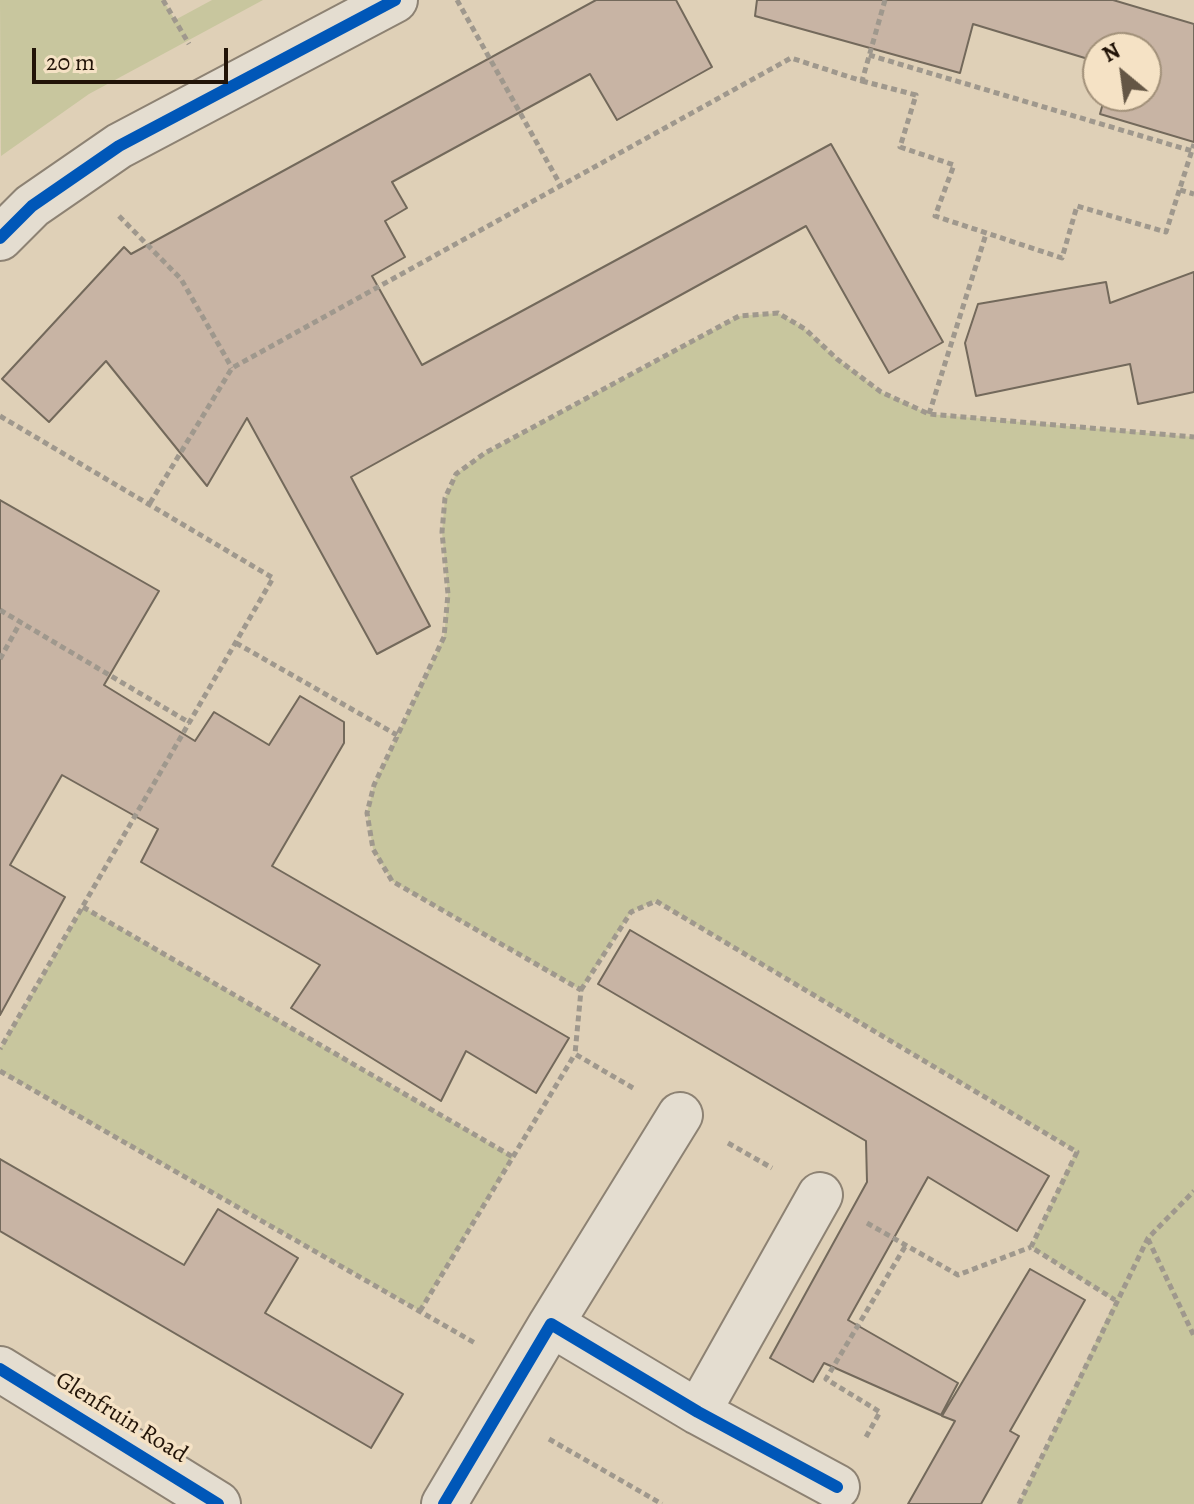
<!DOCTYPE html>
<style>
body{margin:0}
#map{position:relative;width:1194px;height:1504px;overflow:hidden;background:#dfd0b7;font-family:Alegreya,serif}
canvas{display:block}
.north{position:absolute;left:1082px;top:32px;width:80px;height:80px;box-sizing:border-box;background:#f5e2c5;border:2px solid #a19079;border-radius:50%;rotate:331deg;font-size:22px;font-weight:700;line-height:32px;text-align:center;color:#221408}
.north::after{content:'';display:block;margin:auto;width:28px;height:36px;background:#645645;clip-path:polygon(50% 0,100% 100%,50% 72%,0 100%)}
.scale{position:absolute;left:32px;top:48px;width:196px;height:36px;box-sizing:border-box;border:4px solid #221408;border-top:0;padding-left:10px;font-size:24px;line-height:28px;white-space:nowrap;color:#221408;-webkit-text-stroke:6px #f5e2c5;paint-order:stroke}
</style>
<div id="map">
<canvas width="1194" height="1504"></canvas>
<div class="north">N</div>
<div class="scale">20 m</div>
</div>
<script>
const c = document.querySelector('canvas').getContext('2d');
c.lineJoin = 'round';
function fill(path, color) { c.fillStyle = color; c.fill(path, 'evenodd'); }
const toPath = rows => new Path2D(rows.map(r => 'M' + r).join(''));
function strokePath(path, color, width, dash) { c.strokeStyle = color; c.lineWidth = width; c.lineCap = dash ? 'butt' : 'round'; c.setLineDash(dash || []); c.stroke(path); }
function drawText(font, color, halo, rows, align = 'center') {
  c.font = font + ' Alegreya,serif'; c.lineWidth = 7; c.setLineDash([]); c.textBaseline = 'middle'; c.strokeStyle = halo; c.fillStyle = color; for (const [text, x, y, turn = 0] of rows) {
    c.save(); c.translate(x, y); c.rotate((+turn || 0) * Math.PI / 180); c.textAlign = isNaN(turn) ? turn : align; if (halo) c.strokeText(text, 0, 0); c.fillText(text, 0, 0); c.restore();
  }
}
fill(toPath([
 [0,0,163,0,175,20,212,0,263,0,89,94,1,156],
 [778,313,805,329,837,359,881,392,929,414,1194,437,1194,1504,1019,1504,1115,1301,1031,1247,1076,1151,656,901,631,912,581,990,392,881,373,849,367,813,374,785,444,637,448,594,442,532,445,498,456,474,485,453,739,316],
 [83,907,513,1157,420,1311,0,1071,0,1049]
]), '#c8c69e');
const building = toPath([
 [596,0,676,0,712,67,617,120,590,74,392,182,407,208,385,221,405,257,372,276,422,365,831,144,943,342,889,373,806,226,510,389,351,477,430,626,377,654,247,418,207,486,106,361,49,422,2,379,124,247,131,254,596,0],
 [757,0,1113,0,1194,24,1194,142,1100,114,1105,96,1146,96,1146,48,1098,48,1098,62,973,24,960,73,755,16,757,0],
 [1194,272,1194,392,1138,404,1130,364,976,396,965,343,978,304,1106,282,1110,303,1194,272],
 [0,500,159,591,104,685,195,741,214,712,269,745,300,696,344,722,344,743,272,866,569,1038,536,1093,466,1051,441,1101,291,1008,320,965,141,862,158,829,62,775,10,865,65,897,0,1015,0,500],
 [630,930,1049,1176,1017,1231,928,1177,848,1320,958,1383,941,1415,824,1363,813,1382,770,1358,867,1182,866,1141,598,984,630,930],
 [0,1159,184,1265,218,1209,298,1258,265,1313,403,1394,371,1448,0,1231,0,1159],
 [1030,1269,1085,1300,1010,1431,1019,1436,981,1504,908,1504,955,1421,942,1416,1030,1269]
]);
fill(building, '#c8b4a4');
strokePath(building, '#73695b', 2);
const street = toPath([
 [0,238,32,206,119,146,395,0],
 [551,1324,680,1115],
 [0,1369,218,1504],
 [698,1412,820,1195],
 [444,1504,551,1324,698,1412,837,1487]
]);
strokePath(street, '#8d8273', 48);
strokePath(toPath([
 [163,0,189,44],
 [457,0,561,186],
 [869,55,1192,151],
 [862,81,916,95,900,147,954,165,935,216,1062,258,1077,206,1166,232,1194,144],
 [1180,190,1194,194],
 [119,216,181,279,232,368],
 [929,414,986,234],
 [0,416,273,578,0,1049],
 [150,503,232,368,791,58,862,81,885,0],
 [0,610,190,723],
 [236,643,397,735],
 [0,659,20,623],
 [83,907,513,1157],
 [581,990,631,912,656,901,1077,1152,1031,1247,1115,1300],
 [0,1071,475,1343],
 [633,1088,575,1054,581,990,392,881,373,849,367,813,374,785,444,637,448,594,442,532,445,498,456,474,485,453,739,316,778,313,805,329,837,359,881,392,929,414,1194,437],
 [728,1143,772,1168],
 [867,1223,958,1275,1031,1247],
 [1148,1239,1194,1336],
 [420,1311,575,1054],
 [866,1437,880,1412,826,1379,906,1245],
 [549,1439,662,1504],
 [1019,1504,1148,1238,1194,1191]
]), '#9f988d', 5, [6, 4]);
strokePath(street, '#e4ddd0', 44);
strokePath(toPath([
 [0,238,32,206,119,146,395,0],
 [0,1369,218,1504],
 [444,1504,551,1324,698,1412,837,1487]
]), '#0057b8', 12);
drawText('24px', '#221408', '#f5e2c5', [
 ["Glenfruin Road",121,1418,32]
]);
</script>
